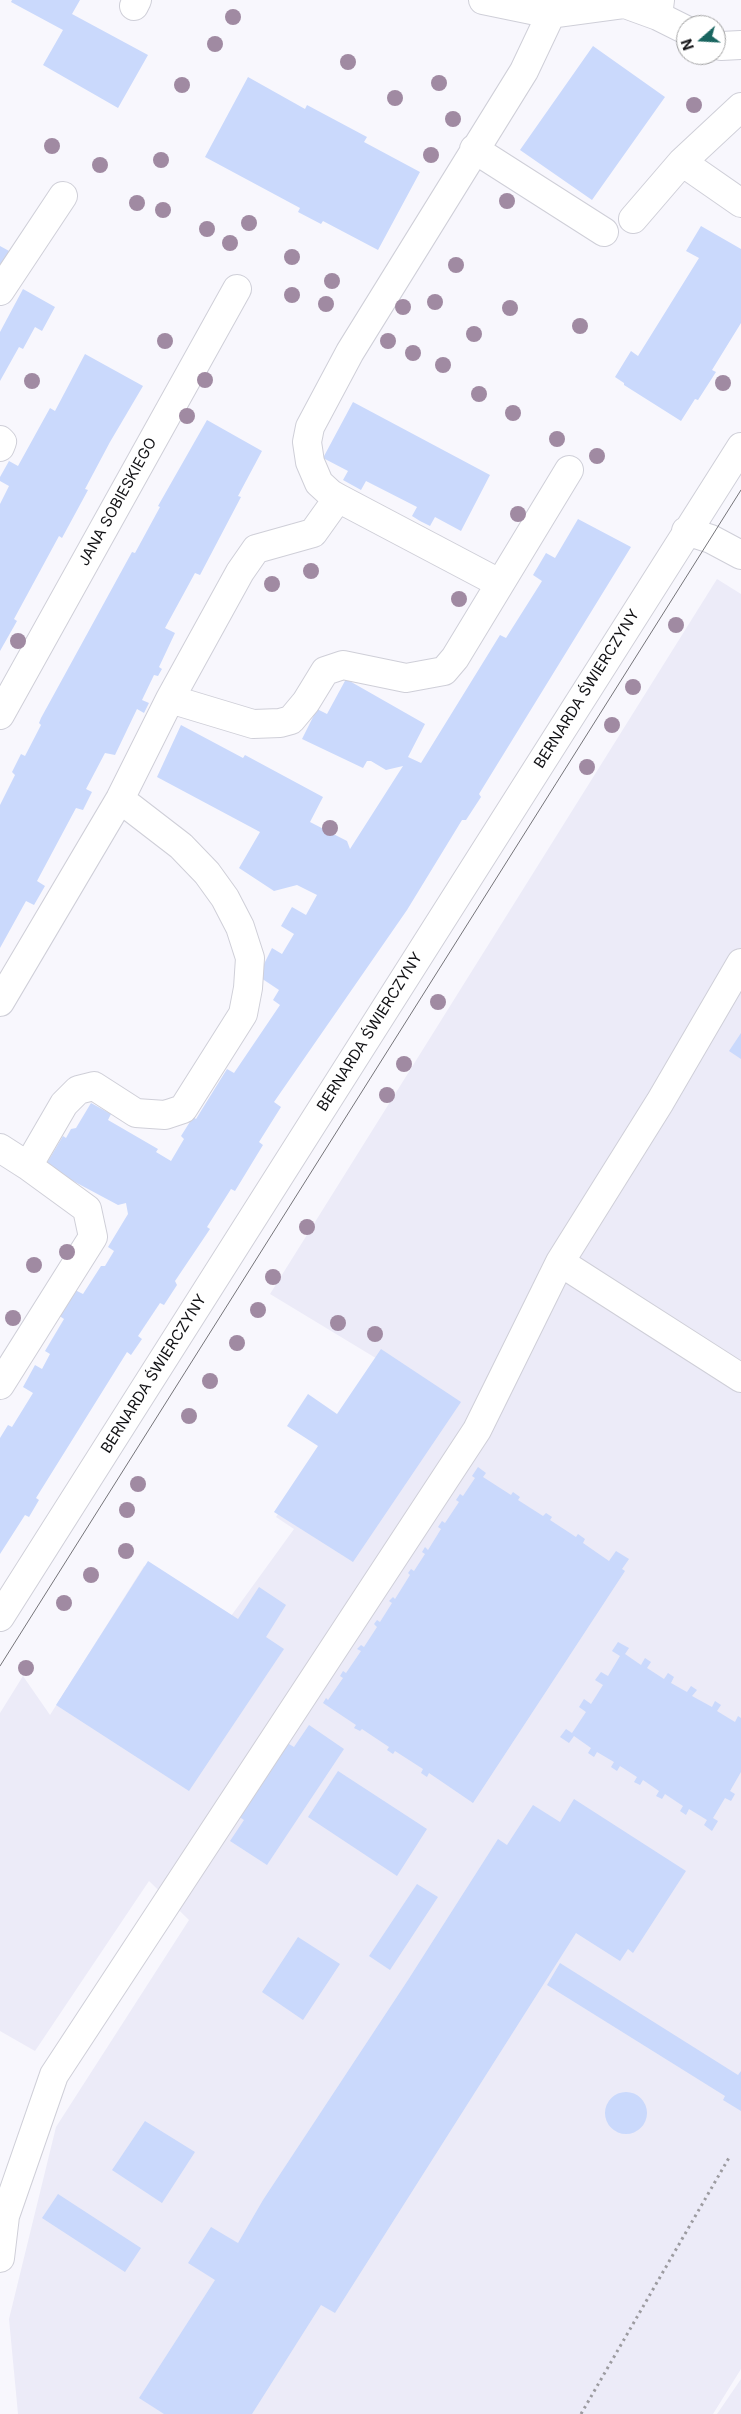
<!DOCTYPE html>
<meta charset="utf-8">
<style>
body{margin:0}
#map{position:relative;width:741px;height:2414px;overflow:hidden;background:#f8f7fd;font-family:Inter,sans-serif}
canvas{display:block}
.north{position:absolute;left:676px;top:15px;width:50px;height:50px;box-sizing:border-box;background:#fff;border:1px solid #a0a0a1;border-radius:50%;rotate:251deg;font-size:14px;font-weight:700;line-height:20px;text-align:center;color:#121215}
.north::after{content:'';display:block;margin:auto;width:18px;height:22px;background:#196560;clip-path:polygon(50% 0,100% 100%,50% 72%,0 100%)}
</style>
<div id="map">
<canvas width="741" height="2414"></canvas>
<div class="north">N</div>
</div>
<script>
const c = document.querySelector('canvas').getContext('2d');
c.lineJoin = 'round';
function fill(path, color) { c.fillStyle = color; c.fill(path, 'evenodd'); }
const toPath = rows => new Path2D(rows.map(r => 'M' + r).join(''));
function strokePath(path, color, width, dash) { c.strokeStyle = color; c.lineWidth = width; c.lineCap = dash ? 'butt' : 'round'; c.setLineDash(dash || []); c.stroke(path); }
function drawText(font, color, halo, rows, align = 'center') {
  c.font = font + ' Inter,sans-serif'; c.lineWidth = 4; c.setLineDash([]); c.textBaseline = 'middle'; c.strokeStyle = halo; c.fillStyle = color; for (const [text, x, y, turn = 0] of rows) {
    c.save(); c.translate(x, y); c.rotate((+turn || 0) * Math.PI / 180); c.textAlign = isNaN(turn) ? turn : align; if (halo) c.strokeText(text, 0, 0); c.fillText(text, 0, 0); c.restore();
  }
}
fill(toPath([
 [717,579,741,594,741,2369,713,2414,18,2414,9,2319,56,2127,189,1920,149,1881,35,2051,0,2031,0,1713,23,1676,50,1715,144,1566,231,1616,294,1529,276,1517,379,1360,270,1294],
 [741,2379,741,2414,717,2414]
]), '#ecebf8');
fill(toPath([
 [12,0,80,0,72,14,148,55,118,108,43,65,63,30,11,2],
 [593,46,665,97,592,200,520,150],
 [248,77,305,109,307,105,367,137,364,142,420,172,378,250,323,221,321,224,298,212,300,208,205,157],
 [701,226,741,249,741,323,712,370,716,372,698,400,695,399,681,421,624,385,624,383,615,377,631,351,638,356,699,258,686,251],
 [0,246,11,252,0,270],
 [23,289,55,307,42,331,35,327,23,349,19,347,0,381,0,332],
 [85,354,143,386,110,442,85,489,88,490,62,538,59,536,14,619,17,621,0,651,0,504,9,486,0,481,0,477,9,461,18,466,50,408,55,411],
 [353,402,490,475,461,531,435,517,430,526,420,521,412,516,417,507,366,481,361,490,343,480,348,471,323,458],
 [207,420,262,451,238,496,241,497,200,575,195,573,165,628,175,633,159,667,162,669,158,676,154,675,142,700,149,703,144,713,137,709,115,755,105,753,86,789,92,792,83,810,76,808,37,881,45,886,34,905,26,901,0,948,0,805,15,775,12,772,21,754,25,756,41,725,39,723,41,718,132,552,135,553,160,507,158,506],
 [578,519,631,547,479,794,481,797,466,820,462,820,407,910,274,1102,281,1107,259,1142,263,1145,235,1191,231,1189,207,1227,210,1229,175,1281,177,1285,164,1305,160,1303,138,1336,142,1339,131,1355,127,1352,36,1498,39,1500,29,1517,25,1515,0,1554,0,1438,8,1425,12,1427,33,1393,23,1387,35,1365,42,1369,50,1354,45,1351,64,1319,58,1315,73,1289,83,1294,101,1266,105,1266,114,1251,108,1247,128,1214,126,1203,118,1205,45,1166,63,1136,66,1138,71,1129,76,1128,91,1103,111,1114,108,1120,158,1149,156,1152,171,1161,184,1139,181,1136,193,1117,196,1119,227,1069,234,1073,280,1005,273,1000,279,990,258,976,272,948,282,954,294,934,281,926,292,907,306,915,317,895,297,885,274,891,239,868,260,832,157,777,181,725,243,758,245,755,323,797,310,822,347,841,350,849,403,766,386,770,371,761,367,761,363,768,302,739,317,709,327,714,346,679,425,724,408,757,421,763,500,635,506,638,542,581,533,575,546,553,555,558],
 [741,1033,741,1059,729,1051],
 [381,1349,461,1402,353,1562,274,1512,318,1446,287,1426,308,1394,337,1414],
 [478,1467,486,1473,483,1477,511,1495,513,1492,520,1497,518,1500,543,1516,546,1513,552,1517,550,1520,576,1537,578,1534,585,1539,583,1543,609,1561,616,1551,629,1559,622,1569,625,1571,473,1803,429,1773,427,1777,421,1773,423,1769,395,1751,393,1754,387,1750,389,1747,362,1729,360,1731,354,1728,356,1725,323,1703,326,1698,328,1700,343,1678,340,1676,343,1671,346,1673,361,1651,357,1649,361,1645,364,1647,377,1627,374,1624,377,1620,380,1622,392,1603,389,1601,393,1597,395,1599,410,1575,408,1573,411,1569,414,1571,425,1554,422,1552,425,1547,428,1550,441,1529,438,1527,442,1521,445,1523,459,1502,456,1500,460,1494,463,1496,475,1478,472,1476],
 [148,1561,238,1619,259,1587,286,1605,266,1637,284,1649,189,1791,56,1705],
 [618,1642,629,1648,625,1654,641,1665,645,1658,651,1662,647,1668,664,1679,668,1673,674,1677,671,1683,687,1692,691,1686,697,1690,692,1696,712,1707,715,1701,721,1705,717,1711,735,1722,738,1716,741,1718,741,1772,730,1791,735,1794,731,1801,725,1798,713,1818,718,1821,712,1831,704,1825,707,1820,689,1809,686,1815,680,1811,683,1806,665,1794,662,1799,656,1796,659,1791,643,1780,640,1785,634,1782,637,1777,620,1766,617,1771,611,1767,614,1762,597,1752,594,1757,588,1753,591,1748,574,1736,569,1743,560,1737,566,1729,572,1733,586,1712,579,1707,584,1699,591,1704,603,1685,595,1680,601,1672,608,1676,620,1656,612,1651],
 [309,1725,344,1749,267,1865,230,1841,244,1820,235,1814,284,1741,294,1747],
 [338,1771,427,1829,397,1876,308,1817],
 [574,1799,686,1871,633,1953,628,1949,620,1961,576,1933,335,2313,321,2305,252,2414,164,2414,139,2398,215,2280,188,2263,211,2227,238,2243,263,2200,408,1980,498,1839,507,1845,533,1805,560,1822],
 [417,1884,438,1897,390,1970,369,1956],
 [298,1937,340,1964,303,2020,262,1992],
 [560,1963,738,2075,741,2071,741,2111,723,2100,725,2096,547,1985],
 '605 2113a21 21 0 1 1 42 0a21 21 0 1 1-42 0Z',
 [145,2121,195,2152,162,2203,112,2170],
 [58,2194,141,2248,125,2272,42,2218]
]), '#cad9fc');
const minor = toPath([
 [483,0,551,14,625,4,658,16],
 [660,0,658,16,686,30],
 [134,6,137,0],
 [716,44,721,46,741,45],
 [474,149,604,232],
 [682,162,741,203],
 [633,219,682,162,741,107],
 [0,291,63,196],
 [0,440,2,442,0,447],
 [338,498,331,494,319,483,310,462,307,442,310,427,350,352,524,71,551,14],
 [686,531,711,539,741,555],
 [170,699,253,724,280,723,291,720,306,702,325,671,343,665,406,678,444,671,455,658,569,470],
 [0,715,237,289],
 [741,963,660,1102,560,1262,741,1378],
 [0,1002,120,799,170,699,240,572,256,549,313,533,338,498,499,583],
 [0,1148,28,1166],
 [0,1385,93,1237,87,1209,28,1166,64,1104,78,1090,94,1086,136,1113,165,1115,183,1109,243,1014,248,988,250,958,240,927,225,898,207,873,181,846,120,799],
 [0,1617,741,447],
 [0,2258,5,2216,54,2075,477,1430,560,1262]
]);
strokePath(minor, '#cfcfd8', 30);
strokePath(toPath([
 [581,2414,730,2156]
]), '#9c9ba0', 3, [2.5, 4]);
strokePath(minor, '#fff', 28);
strokePath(toPath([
 [0,1666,741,490]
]), '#757479', 1);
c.fillStyle = '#a08aa2';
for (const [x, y] of [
 [233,17],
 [215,44],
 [348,62],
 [439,83],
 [182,85],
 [395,98],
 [694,105],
 [453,119],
 [52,146],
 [431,155],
 [161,160],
 [100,165],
 [507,201],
 [137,203],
 [163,210],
 [249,223],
 [207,229],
 [230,243],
 [292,257],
 [456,265],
 [332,281],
 [292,295],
 [435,302],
 [326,304],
 [403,307],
 [510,308],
 [580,326],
 [474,334],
 [165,341],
 [388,341],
 [413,353],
 [443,365],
 [205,380],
 [32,381],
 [723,383],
 [479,394],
 [513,413],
 [187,416],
 [557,439],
 [597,456],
 [518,514],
 [311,571],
 [272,584],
 [459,599],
 [676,625],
 [18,641],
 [633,687],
 [612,725],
 [587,767],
 [330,828],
 [438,1002],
 [404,1064],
 [387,1095],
 [307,1227],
 [67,1252],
 [34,1265],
 [273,1277],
 [258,1310],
 [13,1318],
 [338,1323],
 [375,1334],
 [237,1343],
 [210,1381],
 [189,1416],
 [138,1484],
 [127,1510],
 [126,1551],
 [91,1575],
 [64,1603],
 [26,1668]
]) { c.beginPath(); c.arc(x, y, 8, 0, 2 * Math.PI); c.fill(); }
drawText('15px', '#121215', '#fff', [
 ["JANA SOBIESKIEGO",118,502,-61],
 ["BERNARDA ŚWIERCZYNY",587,689,-58],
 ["BERNARDA ŚWIERCZYNY",370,1032,-58],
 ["BERNARDA ŚWIERCZYNY",154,1374,-58]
]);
</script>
